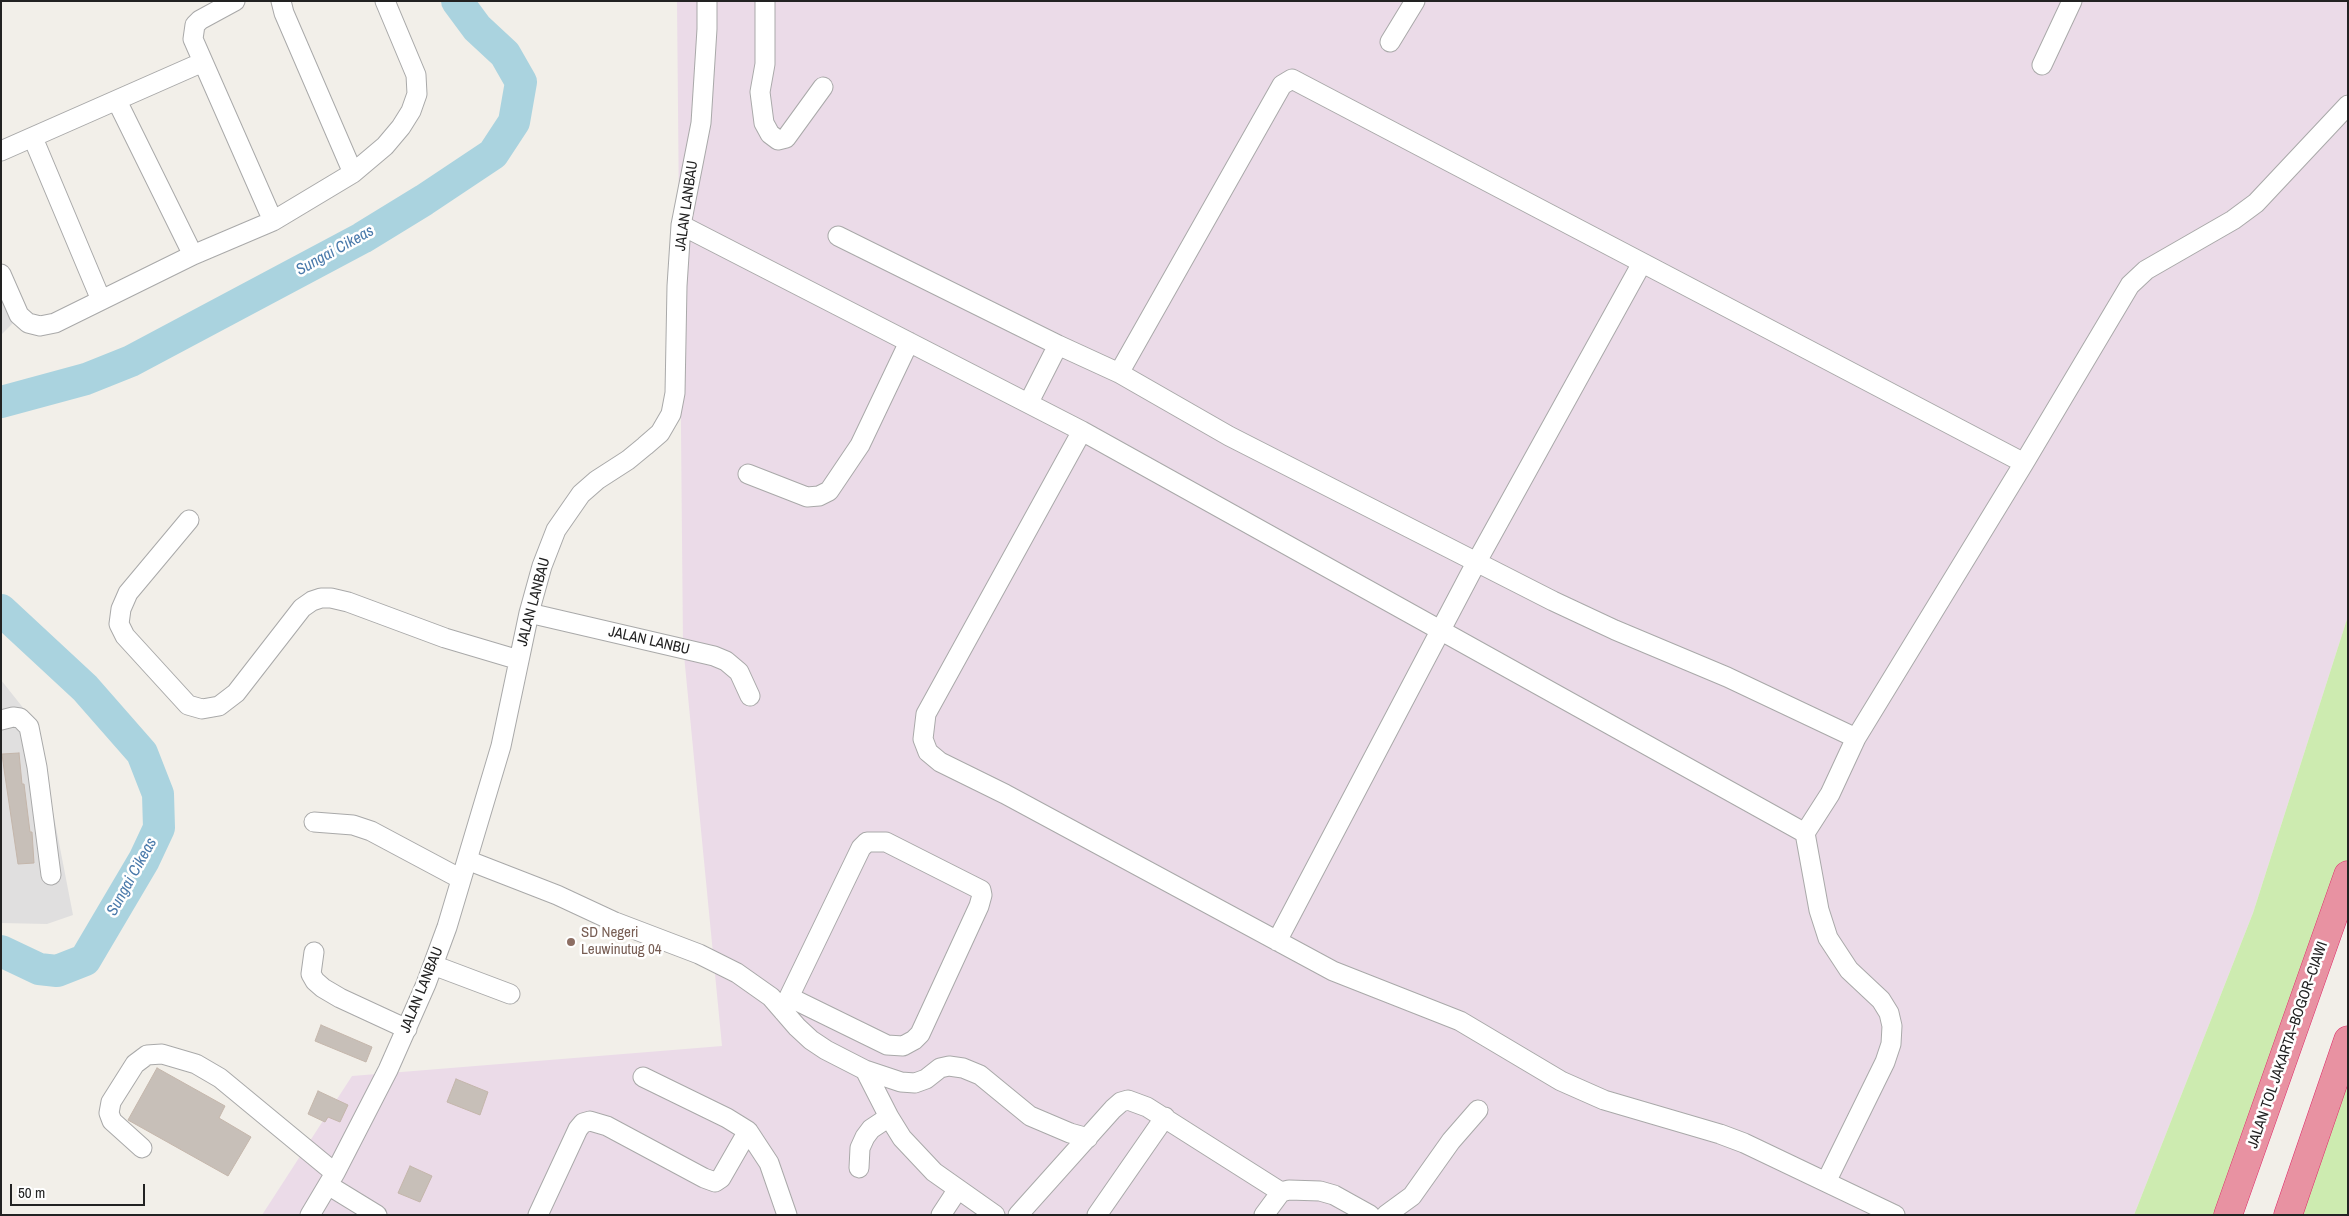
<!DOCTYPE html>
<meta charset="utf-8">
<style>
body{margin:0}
#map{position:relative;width:2349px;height:1216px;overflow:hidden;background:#f2efe9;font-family:"Archivo Narrow",sans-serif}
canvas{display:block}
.frame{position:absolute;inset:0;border:2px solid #222;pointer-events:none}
.scale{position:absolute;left:10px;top:1184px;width:135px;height:22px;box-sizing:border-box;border:2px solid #222;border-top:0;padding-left:6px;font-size:15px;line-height:18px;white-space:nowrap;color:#222;-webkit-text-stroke:4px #fff;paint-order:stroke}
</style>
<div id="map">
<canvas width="2349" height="1216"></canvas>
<div class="frame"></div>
<div class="scale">50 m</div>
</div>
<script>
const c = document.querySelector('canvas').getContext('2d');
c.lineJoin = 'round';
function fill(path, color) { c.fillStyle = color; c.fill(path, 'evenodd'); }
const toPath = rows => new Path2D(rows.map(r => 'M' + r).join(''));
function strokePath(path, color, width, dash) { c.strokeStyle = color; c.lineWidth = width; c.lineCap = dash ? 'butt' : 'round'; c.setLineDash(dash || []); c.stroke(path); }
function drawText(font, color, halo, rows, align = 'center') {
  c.font = font + ' "Archivo Narrow",sans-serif'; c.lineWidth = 5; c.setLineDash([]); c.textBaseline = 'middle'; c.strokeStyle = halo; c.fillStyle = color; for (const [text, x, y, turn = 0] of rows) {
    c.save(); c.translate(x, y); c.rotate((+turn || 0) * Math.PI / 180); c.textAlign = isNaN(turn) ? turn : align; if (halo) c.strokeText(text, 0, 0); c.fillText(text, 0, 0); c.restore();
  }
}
fill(toPath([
 [1,278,19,317,1,335],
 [1,680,36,724,73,915,47,924,1,923]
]), '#e0dfdf');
fill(toPath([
 [677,1,2348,1,2348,616,2253,913,2134,1215,262,1215,352,1076,722,1046,683,645]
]), '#ebdbe8');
fill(toPath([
 [2348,616,2348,875,2228,1215,2134,1215,2253,913],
 [2348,1040,2348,1215,2288,1215]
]), '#cdebb0');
strokePath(toPath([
 [1,402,86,379,131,361,362,238,424,200,493,154,514,122,521,82,505,54,477,28,457,1],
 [1,610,85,688,142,753,158,794,159,828,144,860,85,960,57,971,39,969,1,951]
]), '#aad3df', 32);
const building = toPath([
 [19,753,22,784,24,784,30,832,32,832,34,863,18,864,4,769,2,754,19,753],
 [321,1025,372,1047,366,1062,315,1041,321,1025],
 [157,1068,225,1106,219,1118,251,1137,228,1176,128,1120,157,1068],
 [456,1079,488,1092,480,1115,447,1102,456,1079],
 [318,1091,348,1105,340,1122,328,1117,325,1122,308,1114,318,1091],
 [410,1166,432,1176,420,1202,398,1193,410,1166]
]);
fill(building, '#c7bfb8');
strokePath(building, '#c4b6ab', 1);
const minor = toPath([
 [235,1,200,20,195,25,193,39,273,221],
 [281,1,284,13,353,173],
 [765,1,765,64,760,92,764,123,770,134,778,140,786,138,823,87],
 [1390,42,1415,1],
 [2042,65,2072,1],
 [117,101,193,255],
 [33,138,101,300],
 [1,151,203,62],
 [681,225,1082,431,1805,833,1819,910,1828,938,1849,970,1881,1000,1889,1013,1892,1026,1891,1044,1885,1062,1826,1182],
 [838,236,1058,345,1119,373,1229,436,1553,601,1615,630,1727,677,1856,738],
 [1,274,19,315,28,323,40,326,55,323,193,255,273,221,353,173,385,146,401,127,411,111,417,94,416,75,385,1],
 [1119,373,1282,85,1292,79,2024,463],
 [1029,402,1058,345],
 [1082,431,926,714,923,739,928,752,940,762,1005,794,1333,971,1460,1021,1561,1081,1604,1100,1720,1134,1744,1143,1895,1215],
 [748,474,807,497,819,496,829,491,860,445,909,342],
 [189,520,128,593,121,609,119,624,125,636,188,705,202,709,219,706,236,693,302,608,312,601,321,598,331,598,348,602,445,638,519,660],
 [529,613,714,656,726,661,739,672,750,696],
 [1,720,13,717,20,718,29,727,37,767,51,875],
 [314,822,353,825,371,831,461,879],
 [1805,833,1830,794,1856,738,2024,463,2130,285,2146,270,2233,220,2256,203,2348,105],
 [467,860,557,895,615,922,699,954,737,973,771,997,797,1027,811,1040,826,1050,865,1070,901,1082,915,1083,926,1079,940,1068,949,1066,963,1068,980,1075,1030,1116,1070,1133,1088,1138],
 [1277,941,1476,563,1642,263],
 [314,952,311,974,315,981,323,988,340,998,407,1029],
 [433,965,510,994],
 [783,1011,789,997,861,848,867,842,886,842,981,890,982,895,979,906,920,1034,914,1040,903,1046,887,1045,789,997],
 [865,1070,889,1117,902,1138,934,1172,995,1215],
 [748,1131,769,1163,787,1215],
 [142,1148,112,1121,109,1113,111,1102,135,1064,147,1055,162,1054,196,1064,220,1078,335,1173],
 [859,1168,860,1148,865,1137,871,1129,889,1117],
 [328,1185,377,1215],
 [1281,1192,1289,1190,1320,1191,1334,1195,1370,1215],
 [310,1215,335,1173,388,1070,426,984,447,927,501,746,529,613,542,566,556,530,581,494,597,480,628,460,645,446,660,433,671,414,675,393,677,286,681,225,701,123,707,29,707,1],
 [538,1215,578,1129,583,1123,590,1121,607,1126,704,1178,715,1182,721,1178,748,1131,727,1118,643,1077],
 [941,1215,958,1189],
 [1018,1215,1113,1109,1121,1102,1128,1100,1147,1107,1281,1192,1264,1215],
 [1097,1215,1165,1117],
 [1386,1215,1412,1196,1451,1141,1478,1110]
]);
const highway = toPath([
 [2228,1215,2348,875],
 [2288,1215,2348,1040]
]);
strokePath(minor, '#a9a9a9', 21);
strokePath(highway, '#dc2a67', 29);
strokePath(minor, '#fff', 19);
strokePath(highway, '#e892a2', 28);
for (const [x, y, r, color] of [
 [571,942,5,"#8d6e63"]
]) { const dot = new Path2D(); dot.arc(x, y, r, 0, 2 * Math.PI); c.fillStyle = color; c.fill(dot); strokePath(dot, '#fff', 2); }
drawText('15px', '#222', '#fff', [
 ["JALAN LANBAU",687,206,-82],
 ["JALAN LANBAU",534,602,-75],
 ["JALAN LANBU",649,641,13],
 ["JALAN LANBAU",422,990,-68],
 ["JALAN TOL JAKARTA–BOGOR–CIAWI",2288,1045,-71]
]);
drawText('15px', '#785e54', '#fff', [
 ["SD Negeri",581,933],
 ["Leuwinutug 04",581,950]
], 'left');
drawText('italic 16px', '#4a7aab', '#fff', [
 ["Sungai Cikeas",335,251,-29],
 ["Sungai Cikeas",132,877,-61]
]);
</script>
